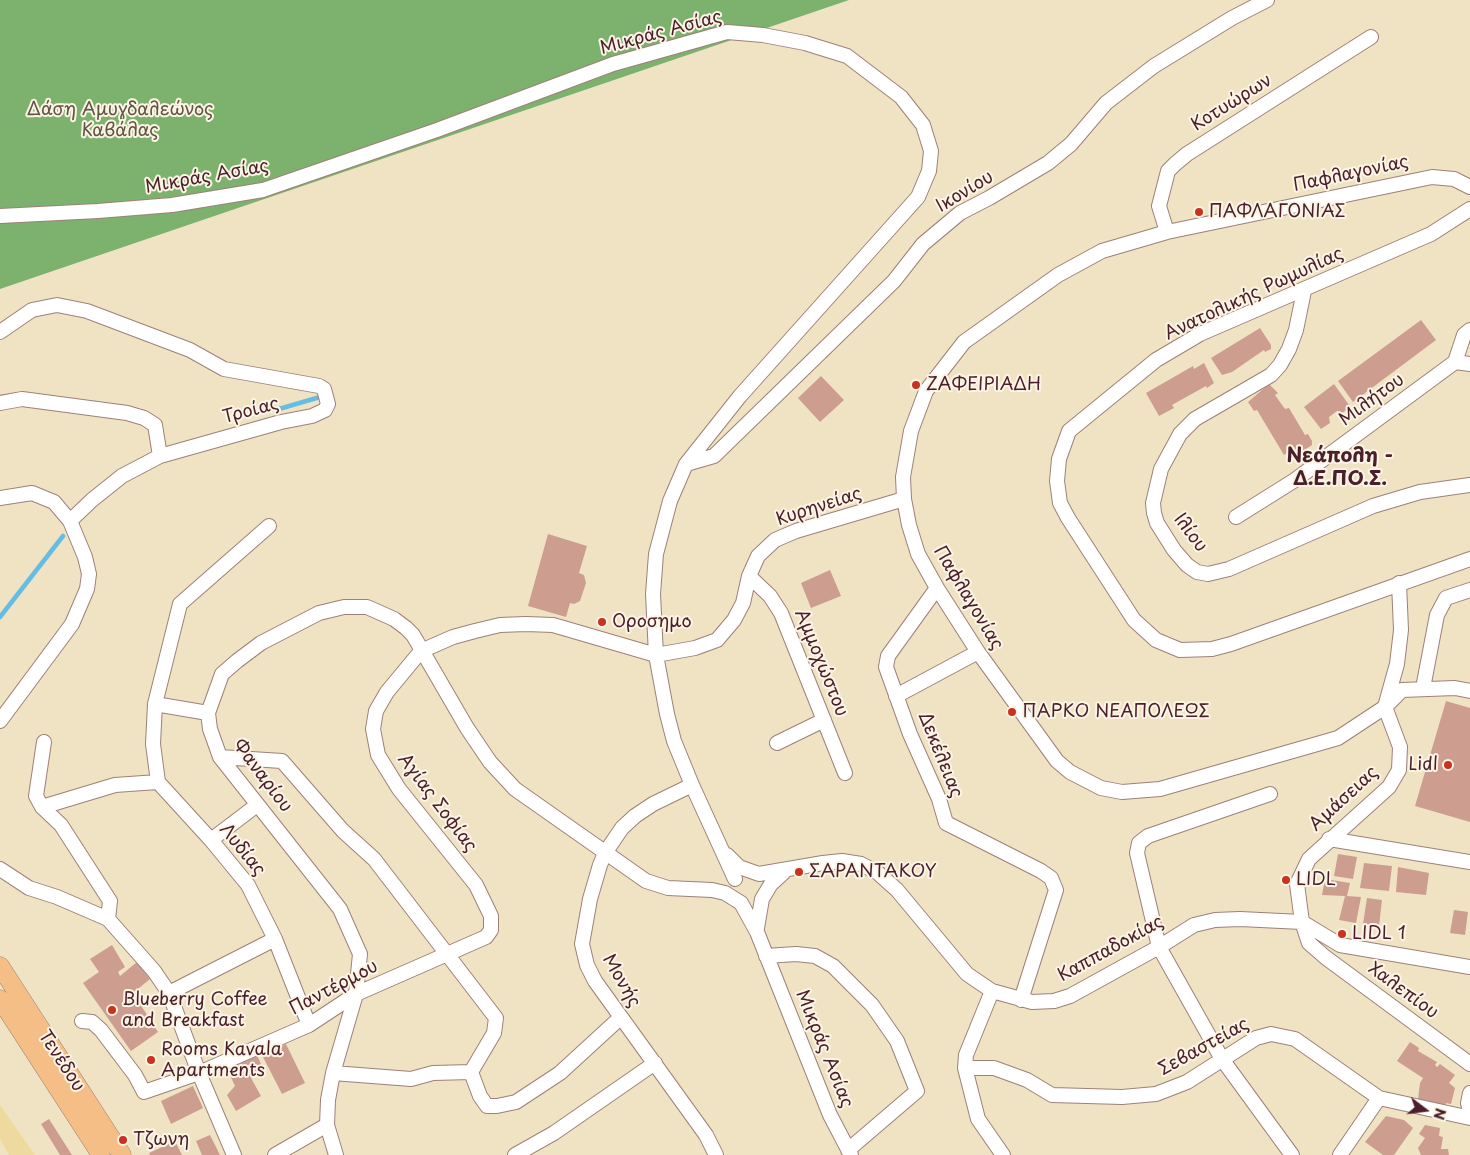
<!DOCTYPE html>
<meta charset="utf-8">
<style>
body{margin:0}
#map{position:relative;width:1470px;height:1155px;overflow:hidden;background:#f0e3c4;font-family:"Playpen Sans",sans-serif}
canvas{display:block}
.north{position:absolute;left:1400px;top:1085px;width:50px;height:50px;-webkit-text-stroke:4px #fcf5e5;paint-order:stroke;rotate:105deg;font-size:14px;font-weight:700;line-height:20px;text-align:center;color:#4a1f2b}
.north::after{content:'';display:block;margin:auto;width:18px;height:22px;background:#4a1f2b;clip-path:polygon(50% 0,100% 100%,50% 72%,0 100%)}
</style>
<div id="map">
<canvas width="1470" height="1155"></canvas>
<div class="north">N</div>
</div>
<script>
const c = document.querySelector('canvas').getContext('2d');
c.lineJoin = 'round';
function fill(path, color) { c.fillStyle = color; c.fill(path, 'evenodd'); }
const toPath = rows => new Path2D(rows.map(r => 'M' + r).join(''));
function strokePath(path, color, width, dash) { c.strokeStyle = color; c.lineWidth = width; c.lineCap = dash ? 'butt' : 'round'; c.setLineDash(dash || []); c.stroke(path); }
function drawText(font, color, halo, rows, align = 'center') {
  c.font = font + ' "Playpen Sans",sans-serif'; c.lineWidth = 4; c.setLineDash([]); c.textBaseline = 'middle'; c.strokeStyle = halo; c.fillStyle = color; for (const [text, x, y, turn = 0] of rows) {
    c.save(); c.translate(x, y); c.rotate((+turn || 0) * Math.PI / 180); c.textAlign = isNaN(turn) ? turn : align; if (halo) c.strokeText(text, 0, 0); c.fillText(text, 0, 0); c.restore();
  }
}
fill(toPath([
 [0,0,849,0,0,289]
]), '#7cb26e');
fill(toPath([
 [0,1105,35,1155,9,1155,0,1139]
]), '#eeda9e');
strokePath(toPath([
 [279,409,320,397],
 [0,617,63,536]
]), '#67bce4', 4.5);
fill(toPath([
 [1421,320,1436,340,1353,402,1338,381],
 [1260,328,1271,345,1271,349,1265,352,1264,350,1232,372,1222,375,1211,358],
 [1204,363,1214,383,1207,388,1206,386,1172,405,1174,408,1159,416,1146,393,1193,366,1194,369],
 [821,376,844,400,820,422,798,398],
 [1269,384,1278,393,1275,395,1285,409,1289,408,1305,435,1308,434,1312,441,1312,445,1291,459,1287,453,1284,455,1257,410,1254,411,1248,402],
 [1334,384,1349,405,1349,408,1342,413,1337,411,1329,417,1330,423,1321,429,1304,407],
 [548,534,587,546,579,573,584,575,586,583,580,601,574,604,570,603,566,617,528,606],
 [830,570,841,596,811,608,801,583],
 [1446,701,1470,708,1470,822,1415,806],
 [1338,854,1357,857,1353,879,1334,876],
 [1364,863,1392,866,1389,891,1360,888],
 [1398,867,1429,873,1426,895,1396,892],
 [1325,879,1350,883,1347,896,1361,897,1356,923,1339,920,1345,896,1322,895],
 [1367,898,1382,900,1379,926,1363,924],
 [1454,910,1468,912,1465,935,1450,933],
 [112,945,125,967,118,972,120,976,137,962,150,979,133,993,158,1032,131,1051,83,983,99,972,90,959],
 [1410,1042,1419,1048,1418,1051,1437,1062,1435,1065,1437,1067,1440,1064,1455,1075,1449,1083,1455,1088,1451,1104,1446,1103,1444,1110,1427,1107,1428,1101,1418,1099,1420,1083,1423,1078,1397,1061],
 [286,1044,305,1083,282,1094,262,1055],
 [257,1055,264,1071,251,1078,261,1096,236,1111,227,1095,235,1086,227,1069],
 [193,1086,203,1108,171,1124,161,1101],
 [1386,1116,1404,1120,1413,1128,1394,1155,1383,1155,1365,1142],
 [49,1119,72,1155,60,1155,41,1124],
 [1425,1125,1440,1128,1439,1136,1443,1137,1441,1149,1448,1149,1449,1155,1421,1155,1418,1148,1425,1138,1419,1134],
 [210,1135,220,1155,202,1155,196,1141],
 [175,1141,182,1155,150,1155,149,1153]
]), '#cd9d8f');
const minor = toPath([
 [1470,187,1454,179,1432,177,1167,232,1102,251,1058,275,964,342,926,391,911,431,903,477,904,499,909,525,918,554,937,588,978,652,1057,761,1070,772,1101,788,1122,792,1160,789,1338,738,1385,707,1402,690,1455,688,1470,691],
 [1470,209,1431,234,1200,334,1156,360,1069,431,1059,459,1057,481,1060,503,1068,518,1134,620,1156,640,1180,650,1212,649,1231,644,1470,559],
 [0,216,98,211,172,205,263,190,437,130,613,64,727,32,763,35,805,43,847,56,901,97,923,125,931,151,929,171,918,197,740,396,686,464,670,501,656,554,653,594,656,655,667,714,674,741,692,785,735,879],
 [1167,232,1159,206,1168,171,1175,164,1187,154,1371,37],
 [1304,291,1296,330,1289,349,1280,365,1271,375,1195,419,1180,434,1161,469,1153,503,1154,513,1157,523,1174,550,1187,565,1197,572,1208,574,1229,569,1373,506,1420,492,1470,485],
 [0,332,32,310,57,305,87,311,190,350,224,369,319,386,324,389,328,404,325,410,312,416,281,422,160,456,122,476,92,500,70,521,85,557,89,574,87,589,72,624,0,721],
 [1455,362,1464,335,1470,330],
 [1455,362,1470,364],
 [0,403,22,399,127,413,144,418,155,425,160,456],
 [686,464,714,456,894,281,923,244,960,213,989,198,1048,163,1071,144,1106,103,1154,66,1232,18,1267,0],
 [0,498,32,493,54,502,70,521],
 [1236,517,1295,480,1455,362],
 [269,526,180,604,155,704,153,744,158,782,211,840,248,885,275,939,309,1025],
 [749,576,770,596,781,613,845,773],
 [1399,583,1401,630,1397,664,1385,707,1400,747,1399,770,1389,787,1309,859,1297,884,1302,922,1309,943,1325,957,1470,1064],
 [937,588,888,656,886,667,910,734,939,799,946,823,1041,871,1051,878,1056,890,1021,1000],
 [1423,688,1437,615,1446,598,1470,590],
 [896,696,978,652],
 [155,704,208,713],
 [44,742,36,796,42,807,61,825,110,901,108,919],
 [777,743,824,720],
 [220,757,282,761,343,831,374,859,496,1018,494,1033,471,1072],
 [692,785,653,804,635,816,622,828,605,853,600,865,590,899,582,944,587,965,595,981,706,1135,716,1155],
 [1270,794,1148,836,1139,843,1137,853,1159,947,1222,1059,1292,1155],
 [42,807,115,785,158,782],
 [1329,839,1470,862],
 [211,840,257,805],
 [727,855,739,867,759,874,823,863,842,861,861,864,878,873,897,890,967,974,992,991,1032,1002,1054,1001,1070,996,1159,947,1194,925,1215,920,1240,919,1302,922,1340,945,1470,967],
 [0,869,29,888,57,897,108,919,154,971,169,993,199,1073,234,1155],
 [757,928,762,899,771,884,784,872],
 [766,956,796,954,815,956,833,966,872,1005,897,1041,917,1091,848,1150],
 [992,991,966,1055,965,1068,978,1119,1003,1155],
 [169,993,275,939],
 [82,1021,92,1022,101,1030,135,1075,144,1092,199,1073,309,1025,356,994,486,937,491,930,491,916,476,885,399,789,378,755,373,729,376,711,387,692,421,651,453,637,475,631,500,625,526,624,553,625,656,655,695,648,717,640,734,620,743,603,749,576,758,556,775,540,796,531,904,499],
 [965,1068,994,1068,1027,1080,1052,1095,1122,1097,1156,1094,1187,1082,1256,1038,1271,1034,1295,1039,1379,1098,1340,1155],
 [333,1073,411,1079,433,1073,471,1072,480,1096,487,1106,497,1106,516,1102,560,1073,620,1018],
 [1470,1093,1468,1103,1470,1111],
 [1379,1098,1470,1118],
 [275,1155,327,1125],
 [336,1155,327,1125,328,1100,333,1073,356,994,360,954,340,909,220,757,210,729,208,713,222,674,237,661,261,643,319,613,344,607,367,607,394,619,406,628,413,635,467,728,490,762,515,789,646,881,668,888,712,890,725,893,741,903,757,932,830,1115,851,1155],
 [515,1155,554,1133,655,1063]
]);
const major = toPath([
 [0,966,122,1155],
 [0,999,101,1155]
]);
strokePath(minor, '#9d8178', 16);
strokePath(major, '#9d8178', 19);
strokePath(minor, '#fff', 14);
strokePath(major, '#f6be87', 18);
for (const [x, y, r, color] of [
 [1199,212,5,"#c8321e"],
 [916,385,5,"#c8321e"],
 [602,622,5,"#c8321e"],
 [1012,712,5,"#c8321e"],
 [1448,765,5,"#c8321e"],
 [799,872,5,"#c8321e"],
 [1286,880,5,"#c8321e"],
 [1342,934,5,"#c8321e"],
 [112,1010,5,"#c8321e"],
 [151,1060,5,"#c8321e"],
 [123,1140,5,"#c8321e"]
]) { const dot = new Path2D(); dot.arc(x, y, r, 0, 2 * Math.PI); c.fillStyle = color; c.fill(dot); strokePath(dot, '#fcf5e5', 2); }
drawText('18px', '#4a1f2b', '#fcf5e5', [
 ["Μικράς Ασίας",661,33,-15],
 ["Κοτυώρων",1232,103,-32],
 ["Παφλαγονίας",1351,174,-12],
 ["Μικράς Ασίας",207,177,-10],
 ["Ικονίου",965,192,-31],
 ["Ανατολικής Ρωμυλίας",1254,294,-25],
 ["Μιλήτου",1372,400,-36],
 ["Τροίας",251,411,-15],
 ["Κυρηνείας",819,507,-18],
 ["Ιλίου",1190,533,53],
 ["Παφλαγονίας",968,598,59],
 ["Αμμοχώστου",821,663,68],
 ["Δεκέλειας",940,755,68],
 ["Φαναρίου",262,776,53],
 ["Αμάσειας",1344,799,-43],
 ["Αγίας Σοφίας",437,803,53],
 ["Λυδίας",242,850,51],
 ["Καππαδοκίας",1111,949,-29],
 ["Μονής",621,981,60],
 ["Παντέρμου",334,988,-28],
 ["Χαλεπίου",1403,991,36],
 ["Σεβαστείας",1204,1047,-29],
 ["Μικράς Ασίας",824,1049,68],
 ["Τενέδου",61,1061,57]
]);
drawText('18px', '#625444', '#fcf5e5', [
 ["Δάση Αμυγδαλεώνος",120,110],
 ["Καβάλας",120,131]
]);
drawText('18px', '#4a1f2b', '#fcf5e5', [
 ["ΠΑΦΛΑΓΟΝΙΑΣ",1209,212],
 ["ΖΑΦΕΙΡΙΑΔΗ",926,385],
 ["Οροσημο",612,622],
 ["ΠΑΡΚΟ ΝΕΑΠΟΛΕΩΣ",1022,712],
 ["Lidl",1438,765,"right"],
 ["ΣΑΡΑΝΤΑΚΟΥ",809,872],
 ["LIDL",1296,880],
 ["LIDL 1",1352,934],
 ["Blueberry Coffee",122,1000],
 ["and Breakfast",122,1021],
 ["Rooms Kavala",161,1050],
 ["Apartments",161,1071],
 ["Τζωνη",133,1140]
], 'left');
drawText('bold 20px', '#4a1f2b', '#fcf5e5', [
 ["Νεάπολη -",1340,456],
 ["Δ.Ε.ΠΟ.Σ.",1340,479]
]);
</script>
